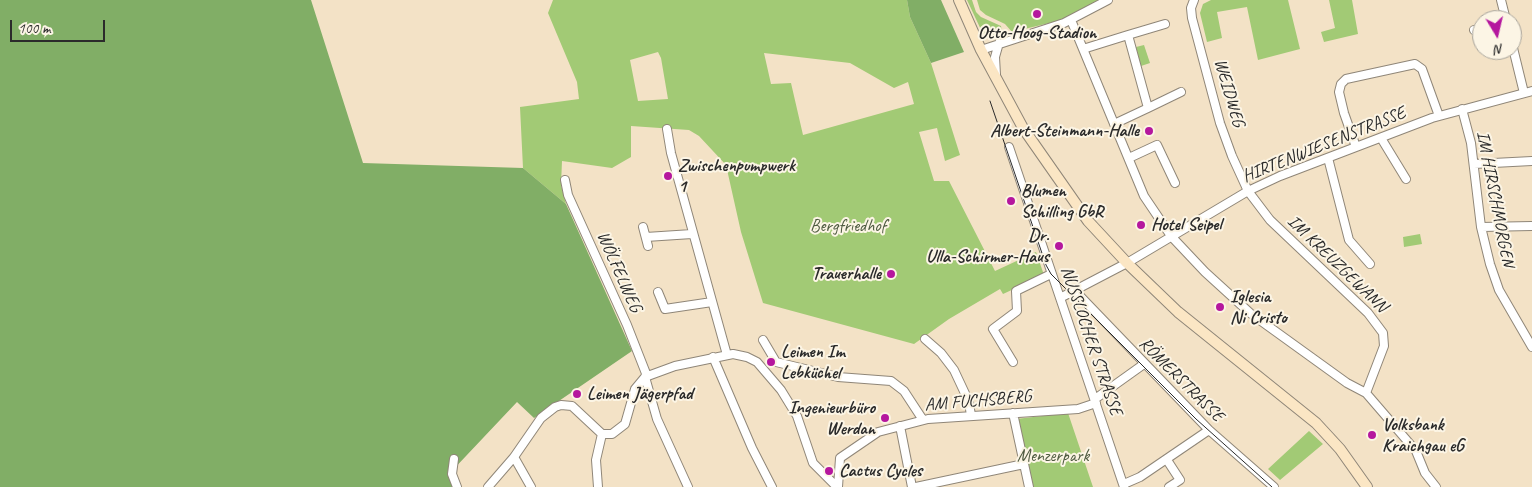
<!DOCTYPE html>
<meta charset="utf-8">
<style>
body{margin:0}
#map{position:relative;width:1532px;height:487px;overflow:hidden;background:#f3e2c6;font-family:Caveat,sans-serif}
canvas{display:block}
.north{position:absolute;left:1472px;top:10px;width:50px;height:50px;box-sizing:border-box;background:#fcf5e5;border:1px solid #a8a49b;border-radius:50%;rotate:171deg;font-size:14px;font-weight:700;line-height:20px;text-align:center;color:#2b2b2b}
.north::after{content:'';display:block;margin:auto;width:18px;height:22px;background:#b5179e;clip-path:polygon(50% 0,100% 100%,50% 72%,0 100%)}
.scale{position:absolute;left:10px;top:20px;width:95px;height:22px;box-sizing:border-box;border:2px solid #2b2b2b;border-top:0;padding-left:6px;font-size:15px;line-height:18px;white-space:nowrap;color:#2b2b2b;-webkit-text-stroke:4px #fcf5e5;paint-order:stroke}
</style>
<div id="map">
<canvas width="1532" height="487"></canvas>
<div class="north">N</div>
<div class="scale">100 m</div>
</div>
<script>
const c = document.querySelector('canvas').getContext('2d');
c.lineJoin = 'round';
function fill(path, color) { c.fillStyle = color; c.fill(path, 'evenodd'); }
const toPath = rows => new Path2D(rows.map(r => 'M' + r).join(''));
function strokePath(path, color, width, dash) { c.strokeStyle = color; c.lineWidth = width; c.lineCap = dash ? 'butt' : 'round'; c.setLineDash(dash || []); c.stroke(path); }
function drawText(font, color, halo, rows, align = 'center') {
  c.font = font + ' Caveat,sans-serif'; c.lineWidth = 4; c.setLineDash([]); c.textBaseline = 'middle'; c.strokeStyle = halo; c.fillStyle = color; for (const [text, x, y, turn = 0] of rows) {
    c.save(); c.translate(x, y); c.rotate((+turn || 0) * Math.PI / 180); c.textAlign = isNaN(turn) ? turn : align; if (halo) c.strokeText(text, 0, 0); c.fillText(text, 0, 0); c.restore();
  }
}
fill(toPath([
 [553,0,907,0,910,17,931,63,960,155,945,161,937,128,919,132,934,181,949,181,995,271,1036,252,1044,275,1003,294,1000,289,949,319,914,344,763,303,741,232,726,165,699,136,689,130,631,126,631,157,612,168,562,161,561,185,566,204,523,168,520,107,579,99,577,82,548,13],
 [658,52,661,58,668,99,638,101,630,60],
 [764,53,850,63,894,88,908,82,914,104,803,135,791,83,771,84],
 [967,0,972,0,976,12,981,17,1001,26,1002,33,989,36,983,34],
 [977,0,1099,0,1066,19,1012,32,1005,24,986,15,980,10],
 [1211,0,1288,0,1300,49,1258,60,1247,7,1217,12,1222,38,1207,42,1200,13,1203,4],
 [1329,0,1352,0,1358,34,1324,42,1321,32,1335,28],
 [1144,45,1150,63,1141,66,1136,47],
 [1420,234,1422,244,1404,247,1403,237],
 [1068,413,1093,487,1032,487,1016,419],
 [1309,431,1323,444,1280,480,1268,469]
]), '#a2ca75');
fill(toPath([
 [0,0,311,0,363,163,523,168,566,204,632,351,534,418,517,402,449,474,452,487,0,487],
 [907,0,941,0,964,52,931,63,910,17]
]), '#81ae66');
const minor = toPath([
 [1194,0,1191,8,1192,18,1220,123,1232,156,1248,191,1270,220,1368,313,1383,333,1384,346,1366,393],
 [1501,0,1506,20],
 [1071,20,1144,196,1171,236,1205,272,1250,313,1347,383,1366,393,1416,451,1425,473,1436,487],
 [1474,30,1482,28],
 [1128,35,1165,24],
 [1512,44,1524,93],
 [1083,49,1128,35,1148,108,1114,124],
 [981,50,1064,23,1108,0],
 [996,75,995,57,999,43],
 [1148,108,1181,92],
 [1462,109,1471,143,1481,227,1490,264,1499,290,1532,347],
 [667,129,671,153,727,355],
 [1381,138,1406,179],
 [1009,147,1124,487],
 [1356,147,1344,113,1339,92,1341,84,1346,79,1415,64,1422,69,1439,116],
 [1129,158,1157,145,1175,183],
 [1328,158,1349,240,1370,264],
 [1474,164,1532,161],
 [565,180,568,195,627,325,647,376],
 [643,227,648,246],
 [1481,227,1532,226],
 [646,237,692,234],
 [658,292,665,309,712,302],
 [1070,294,1079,295,1209,430,1274,487],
 [1060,298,1127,263,1248,191,1280,176,1432,118,1532,91],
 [925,339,941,353,954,370,969,402,971,416],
 [763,340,776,362,838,377,891,381,904,391,923,420],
 [713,357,752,448,772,487],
 [1013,362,993,329,1017,311,1016,291,1051,274],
 [645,377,657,419,688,487],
 [1095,399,1144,364],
 [1013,413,1029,487],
 [900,426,912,487],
 [514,457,531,487],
 [454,459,452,474,457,487],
 [1167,460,1180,480,1169,487],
 [1124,484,1140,477,1209,430],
 [488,487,514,457,541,418,555,407,561,405,572,406,602,434,612,434,625,424,635,389,645,377,675,366,733,354,747,357,757,362,781,390,797,416,813,463,837,487],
 [598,487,596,460,602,434],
 [838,487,840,458,878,432,928,419,1078,409,1096,403],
 [916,487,1024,464]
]);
const secondary = toPath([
 [959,0,981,50,1023,128,1088,221,1127,263,1178,312,1316,423,1340,449,1367,487]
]);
strokePath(minor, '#8f8678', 10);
strokePath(secondary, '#8f8678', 12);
strokePath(minor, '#fff', 8);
strokePath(secondary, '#fbe6c4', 10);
strokePath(toPath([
 [990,101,1046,265,1051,274,1196,419,1272,487]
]), '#2b2b2b', 1);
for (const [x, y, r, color] of [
 [1037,14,5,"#b5179e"],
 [1149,131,5,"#b5179e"],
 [668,176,5,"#b5179e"],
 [1011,201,5,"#b5179e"],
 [1141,225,5,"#b5179e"],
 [1059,246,5,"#b5179e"],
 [891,274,5,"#b5179e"],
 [1220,307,5,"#b5179e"],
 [771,362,5,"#b5179e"],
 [577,394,5,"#b5179e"],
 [885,418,5,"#b5179e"],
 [1372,435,5,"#b5179e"],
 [829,471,5,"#b5179e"]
]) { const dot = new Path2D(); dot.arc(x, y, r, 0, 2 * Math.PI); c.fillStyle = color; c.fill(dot); strokePath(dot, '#fcf5e5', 2); }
drawText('bold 18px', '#2b2b2b', '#fcf5e5', [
 ["Otto-Hoog-Stadion",1037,33,"center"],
 ["Albert-Steinmann-Halle",1139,131,"right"],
 ["Zwischenpumpwerk",678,166],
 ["1",678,187],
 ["Blumen",1021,191],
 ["Schilling GbR",1021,212],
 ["Hotel Seipel",1151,225],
 ["Dr.",1049,236,"right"],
 ["Ulla-Schirmer-Haus",1049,257,"right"],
 ["Trauerhalle",881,274,"right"],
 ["Iglesia",1230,297],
 ["Ni Cristo",1230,318],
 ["Leimen Im",781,352],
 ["Lebküchel",781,373],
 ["Leimen Jägerpfad",587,394],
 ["Ingenieurbüro",875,408,"right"],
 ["Werdan",875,429,"right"],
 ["Volksbank",1382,425],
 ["Kraichgau eG",1382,446],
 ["Cactus Cycles",839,471]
], 'left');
drawText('18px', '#2b2b2b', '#fcf5e5', [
 ["WEIDWEG",1229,93,74],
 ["HIRTENWIESENSTRASSE",1324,145,-22],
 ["IM HIRSCHMORGEN",1495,199,79],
 ["IM KREUZGEWANN",1337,264,44],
 ["WÖLFELWEG",619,272,66],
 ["NUSSLOCHER STRASSE",1091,341,71],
 ["RÖMERSTRASSE",1181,380,45],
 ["AM FUCHSBERG",978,401,-5]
]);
drawText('18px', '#4f5b41', '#fcf5e5', [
 ["Bergfriedhof",848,226],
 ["Menzerpark",1053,456]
]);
</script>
